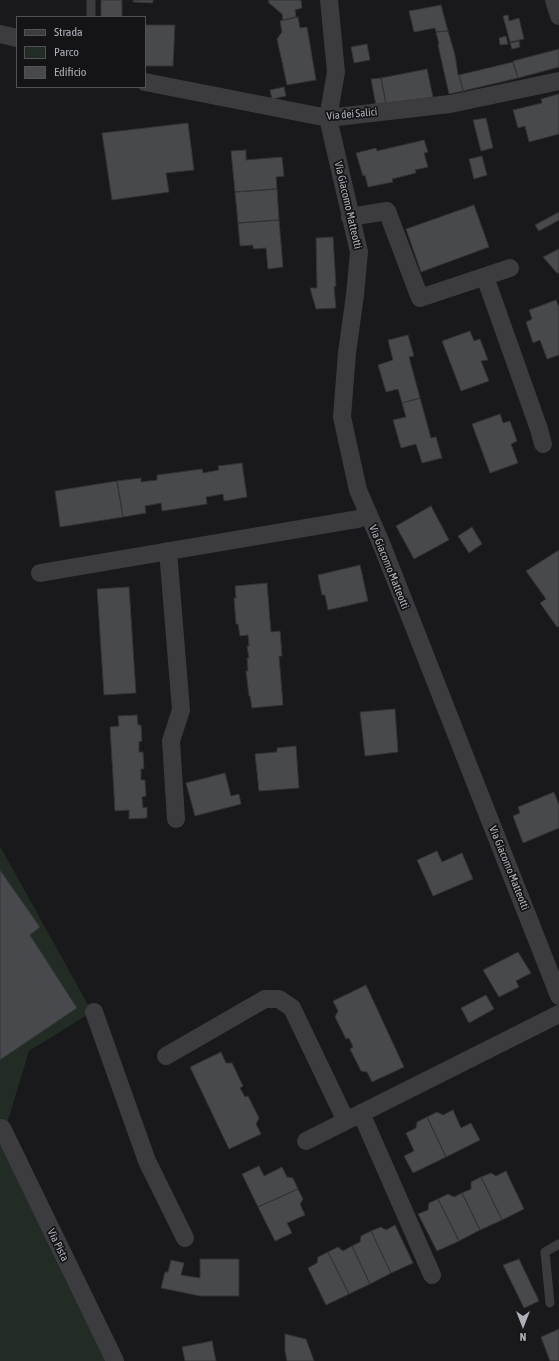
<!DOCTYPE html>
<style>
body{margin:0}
#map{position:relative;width:559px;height:1361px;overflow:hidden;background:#19191b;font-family:"Asap Condensed",sans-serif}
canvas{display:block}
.legend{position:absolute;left:16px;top:16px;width:130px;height:72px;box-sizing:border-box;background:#141416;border:1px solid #515257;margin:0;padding:5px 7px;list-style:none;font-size:12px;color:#adb0b9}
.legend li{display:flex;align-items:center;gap:8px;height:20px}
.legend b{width:20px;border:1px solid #515257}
.north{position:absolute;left:503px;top:1305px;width:40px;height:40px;-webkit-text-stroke:3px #141416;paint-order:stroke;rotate:180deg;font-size:11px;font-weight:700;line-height:16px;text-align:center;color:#adb0b9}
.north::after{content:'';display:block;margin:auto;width:14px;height:18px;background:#adb0b9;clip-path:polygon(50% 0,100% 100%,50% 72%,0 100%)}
</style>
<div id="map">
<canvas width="559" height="1361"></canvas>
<ul class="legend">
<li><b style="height:5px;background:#3b3b40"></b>Strada</li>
<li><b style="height:11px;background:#232b25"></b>Parco</li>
<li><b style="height:11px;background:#48494d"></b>Edificio</li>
</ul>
<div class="north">N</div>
</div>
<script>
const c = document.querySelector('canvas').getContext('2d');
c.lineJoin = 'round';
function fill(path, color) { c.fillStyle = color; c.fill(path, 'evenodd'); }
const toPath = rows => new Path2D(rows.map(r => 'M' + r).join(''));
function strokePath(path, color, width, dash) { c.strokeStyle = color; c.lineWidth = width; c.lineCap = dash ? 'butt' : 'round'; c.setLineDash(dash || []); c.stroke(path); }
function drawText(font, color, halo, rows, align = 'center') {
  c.font = font + ' "Asap Condensed",sans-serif'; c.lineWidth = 3.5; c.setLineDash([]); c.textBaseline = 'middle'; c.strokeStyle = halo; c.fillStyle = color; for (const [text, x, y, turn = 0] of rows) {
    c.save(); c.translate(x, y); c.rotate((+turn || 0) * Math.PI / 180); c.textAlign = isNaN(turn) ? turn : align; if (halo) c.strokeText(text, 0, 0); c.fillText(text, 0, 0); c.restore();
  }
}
fill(toPath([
 [0,846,92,1012,29,1051,3,1137,109,1361,0,1361]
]), '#232b25');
const building = toPath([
 [101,0,122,0,122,17,101,17,101,0],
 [133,0,153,0,153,3,133,2,133,0],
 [268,0,301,0,302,8,295,10,296,17,283,20,282,14,269,3,268,0],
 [441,5,448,31,436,32,435,28,414,32,409,11,441,5],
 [508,15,509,21,519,18,524,39,510,42,503,16,508,15],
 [298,17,300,28,307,27,316,80,287,85,277,39,282,32,280,21,298,17],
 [145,25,175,25,173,66,145,66,145,25],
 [448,31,455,55,458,75,459,75,463,91,449,94,438,45,439,44,436,32,448,31],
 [506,36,508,44,500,45,499,38,506,36],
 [519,41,520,47,512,49,510,43,519,41],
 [367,44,370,60,354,63,351,47,367,44],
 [559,49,559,67,518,78,513,61,559,49],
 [513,62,518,78,463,91,459,75,513,62],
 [427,69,433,97,386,104,381,78,427,69],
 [381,78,386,104,376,106,371,79,381,78],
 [284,87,286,96,272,99,270,90,284,87],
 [559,94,559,134,529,142,525,126,518,128,513,110,542,103,541,99,559,94],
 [486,118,493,148,481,151,473,120,486,118],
 [188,123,194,170,166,173,169,192,112,200,102,133,188,123],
 [424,140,428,152,424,153,428,167,415,170,416,173,392,179,393,182,368,187,365,175,363,176,356,153,376,148,377,151,424,140],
 [246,150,246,160,282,157,284,176,276,177,277,189,235,192,231,151,246,150],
 [482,156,487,175,474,179,469,159,482,156],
 [277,189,279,220,238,223,235,192,277,189],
 [474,205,489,247,421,272,406,229,474,205],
 [559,212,559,220,539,231,535,225,559,212],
 [279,220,283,267,268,269,266,248,253,249,253,245,240,246,238,223,279,220],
 [333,237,336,286,334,287,336,308,316,309,310,288,317,288,316,238,333,237],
 [559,249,559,273,557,273,543,257,559,249],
 [556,300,559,307,559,355,547,359,540,340,533,343,526,322,532,319,529,310,556,300],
 [470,331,474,341,480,339,488,360,481,361,489,381,461,391,442,341,470,331],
 [408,335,414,356,409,357,420,398,402,403,398,389,386,392,378,365,393,360,388,340,408,335],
 [420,398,431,438,436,437,442,458,422,463,416,444,401,448,393,420,406,417,402,403,420,398],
 [500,414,503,423,510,421,517,441,511,444,518,463,490,473,472,424,500,414],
 [242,463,247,497,224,501,223,494,206,497,207,504,162,511,161,503,145,506,146,513,123,517,117,481,141,478,141,482,157,480,157,475,202,469,203,473,219,470,218,466,242,463],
 [117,481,123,517,60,527,55,491,117,481],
 [431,506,449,540,414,559,396,526,431,506],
 [472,527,482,544,469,553,458,536,472,527],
 [559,550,559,626,557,627,540,603,546,599,526,571,559,550],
 [360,565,368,601,328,610,325,595,322,595,318,575,360,565],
 [267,583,271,632,280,631,282,656,279,656,283,705,252,708,250,696,249,696,246,671,248,671,247,658,249,658,247,646,249,646,248,635,240,636,238,624,236,624,234,598,236,598,235,586,267,583],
 [129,587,136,693,104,695,97,589,129,587],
 [395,709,398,752,365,756,360,712,395,709],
 [137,715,138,725,141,725,142,741,139,742,139,752,143,752,144,769,141,769,141,780,145,780,145,781,146,796,142,797,143,808,147,807,147,818,129,819,129,810,115,811,110,727,119,726,118,716,137,715],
 [296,746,299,788,259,791,255,754,277,752,277,748,296,746],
 [225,773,231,796,239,794,241,804,195,816,186,783,225,773],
 [554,792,559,805,559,828,523,843,513,816,520,813,518,807,554,792],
 [437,851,442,862,462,853,473,879,433,896,417,860,437,851],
 [0,870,40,927,30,935,77,1008,0,1060,0,870],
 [518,952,531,973,516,981,519,987,499,997,483,970,518,952],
 [366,985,404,1067,372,1082,367,1072,361,1071,350,1049,353,1047,349,1038,346,1039,335,1017,338,1011,333,1001,366,985],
 [486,995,494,1009,469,1023,461,1008,486,995],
 [221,1052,226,1063,232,1063,243,1086,240,1088,245,1097,248,1096,259,1118,256,1124,261,1134,229,1149,190,1067,221,1052],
 [453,1110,461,1128,471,1123,480,1140,446,1157,427,1117,437,1112,443,1115,453,1110],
 [427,1117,446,1157,413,1173,404,1156,414,1151,406,1133,416,1128,417,1122,427,1117],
 [259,1166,264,1176,282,1167,287,1177,293,1178,298,1189,258,1207,242,1174,259,1166],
 [506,1171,524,1209,502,1220,481,1177,491,1173,496,1176,506,1171],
 [481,1177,502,1220,480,1230,462,1193,471,1189,471,1182,481,1177],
 [298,1189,303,1199,300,1204,305,1215,287,1223,292,1233,275,1241,258,1207,298,1189],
 [462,1193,480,1230,459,1241,438,1199,448,1194,454,1197,462,1193],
 [438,1199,459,1241,437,1251,418,1214,428,1210,429,1203,438,1199],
 [395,1225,413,1263,391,1273,371,1231,381,1227,386,1230,395,1225],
 [371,1231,391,1273,370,1284,352,1246,360,1242,361,1236,371,1231],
 [352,1246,370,1284,349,1294,328,1252,338,1247,343,1251,352,1246],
 [328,1252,349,1294,326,1305,308,1268,317,1263,318,1257,328,1252],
 [200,1259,239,1259,239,1296,200,1296,161,1288,165,1272,168,1272,171,1260,184,1263,181,1275,200,1278,200,1259],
 [519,1259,539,1301,524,1308,503,1265,519,1259],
 [559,1329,559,1361,550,1361,541,1337,559,1329],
 [285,1334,306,1339,314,1361,287,1361,285,1351,285,1334],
 [212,1341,216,1361,185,1361,182,1347,212,1341]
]);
fill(building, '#48494d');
strokePath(building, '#333337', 1);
strokePath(toPath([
 [91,17,91,0],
 [550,1303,545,1252,559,1244]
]), '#3b3b40', 9);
strokePath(toPath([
 [329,0,336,72,328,118,359,252,355,295,347,353,342,417,358,490,381,543,559,996],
 [554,0,559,16],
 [0,34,17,38],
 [145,82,328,118,450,104,559,81],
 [350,217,387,211,420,298,510,268],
 [485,277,539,429,543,444],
 [168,551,181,710,171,741,176,819],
 [40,573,358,519,368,515],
 [94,1012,147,1161,185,1238],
 [166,1056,265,999,279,999,292,1008,346,1121],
 [361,1113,432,1275],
 [2,1128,115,1361],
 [306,1141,559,1014]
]), '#3b3b40', 18);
drawText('11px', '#adb0b9', '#141416', [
 ["Via dei Salici",352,114,-5],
 ["Via Giacomo Matteotti",348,205,77],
 ["Via Giacomo Matteotti",389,567,68],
 ["Via Giacomo Matteotti",509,868,68],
 ["Via Pista",58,1245,64]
]);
</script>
